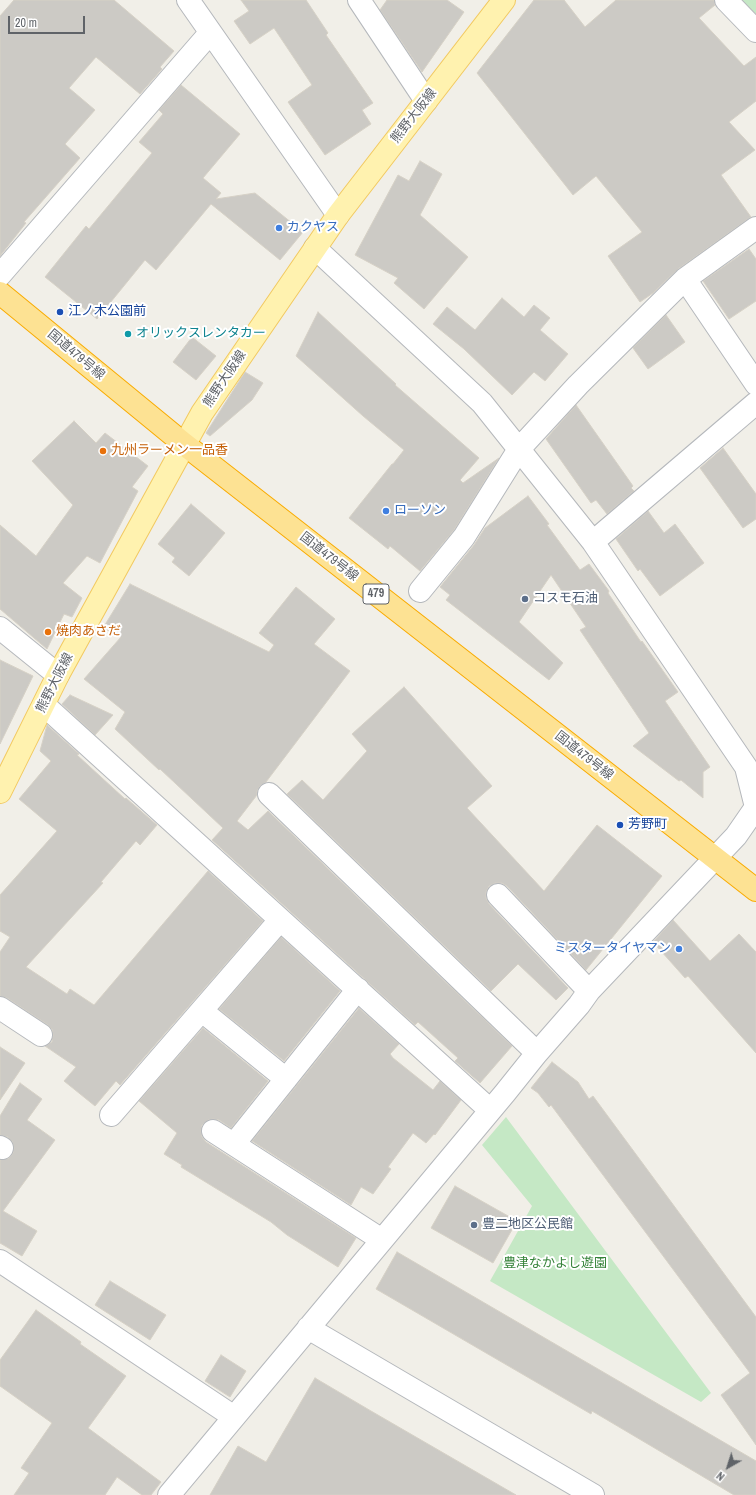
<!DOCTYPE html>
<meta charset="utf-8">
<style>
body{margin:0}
#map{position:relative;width:756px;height:1495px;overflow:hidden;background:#f1efe8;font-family:"Archivo Narrow",sans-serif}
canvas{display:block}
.north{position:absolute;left:708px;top:1447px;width:40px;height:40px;-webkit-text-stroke:3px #fff;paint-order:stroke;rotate:219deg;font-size:11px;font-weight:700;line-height:16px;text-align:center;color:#5f6368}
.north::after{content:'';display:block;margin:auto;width:14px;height:18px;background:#5f6368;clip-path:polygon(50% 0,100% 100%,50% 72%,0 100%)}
.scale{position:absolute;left:8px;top:16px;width:77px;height:18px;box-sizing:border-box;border:2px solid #5f6368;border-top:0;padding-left:5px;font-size:12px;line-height:14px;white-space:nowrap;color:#5f6368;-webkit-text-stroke:3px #fff;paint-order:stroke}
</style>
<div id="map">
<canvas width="756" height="1495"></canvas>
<div class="north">N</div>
<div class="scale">20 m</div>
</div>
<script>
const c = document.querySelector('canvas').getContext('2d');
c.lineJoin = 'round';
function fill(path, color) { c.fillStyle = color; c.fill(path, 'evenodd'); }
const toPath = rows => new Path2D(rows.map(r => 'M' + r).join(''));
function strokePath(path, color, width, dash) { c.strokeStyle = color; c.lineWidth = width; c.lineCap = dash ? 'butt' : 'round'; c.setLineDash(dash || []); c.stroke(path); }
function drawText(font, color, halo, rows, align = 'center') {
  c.font = font + ' "Archivo Narrow","Noto Sans JP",sans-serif'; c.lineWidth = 4; c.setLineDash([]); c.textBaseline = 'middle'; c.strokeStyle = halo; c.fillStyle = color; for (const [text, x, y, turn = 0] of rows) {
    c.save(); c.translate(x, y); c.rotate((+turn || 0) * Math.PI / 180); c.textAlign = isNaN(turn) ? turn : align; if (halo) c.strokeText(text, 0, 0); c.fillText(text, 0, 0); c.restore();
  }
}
fill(toPath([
 [742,0,756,0,756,14],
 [506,1117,711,1393,701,1402,490,1281,532,1206,482,1145]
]), '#c5e8c5');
const building = toPath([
 [14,0,114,0,174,51,160,67,162,69,140,94,96,57,69,88,95,110,65,144,80,158,24,222,26,223,0,256,0,16,14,0],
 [241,0,306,0,328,33,326,35,373,103,362,110,371,124,325,155,288,102,312,85,274,28,250,44,234,21,249,11,241,0],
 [387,0,447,0,464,12,422,72,380,10,387,0],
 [534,0,564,0,585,27,616,0,714,0,715,5,699,18,744,66,756,57,756,101,729,122,755,150,721,175,751,217,678,269,653,293,640,302,608,256,642,232,596,176,573,195,477,73,534,0],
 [181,85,240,134,203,178,221,193,216,199,255,193,303,232,280,260,211,204,156,270,145,260,97,319,45,277,86,226,89,229,152,153,139,142,163,114,159,110,181,85],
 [420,161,442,174,420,215,468,257,424,309,394,283,398,278,355,255,398,175,409,181,420,161],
 [749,249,756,259,756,301,729,319,703,281,749,249],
 [502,298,524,317,534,305,550,318,540,330,568,354,545,381,534,372,512,395,464,349,433,324,447,307,475,330,502,298],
 [318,312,396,384,395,385,479,458,460,480,463,483,499,458,454,530,420,571,390,546,388,549,349,518,392,464,393,464,404,450,363,416,296,356,318,312],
 [666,315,685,342,648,369,633,348,666,315],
 [192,337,216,356,196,380,173,362,192,337],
 [245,372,263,383,252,400,210,436,206,433,245,372],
 [576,405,633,486,631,488,634,491,607,514,596,500,591,503,546,439,576,405],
 [74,421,96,443,105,433,148,466,132,487,138,491,100,563,87,556,63,583,82,598,72,617,64,614,47,649,0,609,0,525,36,556,73,505,32,461,74,421],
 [723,448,756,494,756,519,743,528,700,468,723,448],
 [528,496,549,524,547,525,580,570,589,564,609,591,608,593,641,642,642,641,678,692,665,701,710,767,703,772,703,798,681,780,679,781,633,746,649,733,580,630,586,627,551,575,519,622,563,663,549,680,446,600,450,595,440,587,474,545,485,528,528,496],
 [191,504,225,533,189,576,172,562,175,558,158,544,191,504],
 [648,511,664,533,675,524,704,563,660,596,640,569,638,571,616,539,648,511],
 [130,584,269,652,274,645,259,633,296,587,335,619,314,644,350,671,266,782,260,786,257,791,257,795,237,821,248,830,268,811,512,1046,480,1083,455,1061,458,1058,418,1022,415,1025,212,840,223,828,160,769,159,770,115,729,125,712,84,679,121,637,103,628,130,584],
 [0,660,33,676,0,744,0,660],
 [404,687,492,786,467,808,544,891,597,825,662,876,586,970,507,886,502,883,495,883,489,886,486,892,486,898,489,904,568,988,556,1000,518,964,491,991,287,794,302,780,323,800,367,751,352,734,404,687],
 [70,695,113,715,95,735,62,704,70,695],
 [47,725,79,754,77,755,125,799,126,798,157,825,140,845,136,841,101,882,103,883,26,967,67,994,70,989,94,1005,208,871,263,921,120,1085,116,1081,95,1106,64,1081,76,1067,45,1046,52,1042,53,1035,52,1029,48,1025,7,998,0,996,0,952,10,937,0,931,0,895,57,831,19,799,51,761,40,751,47,725],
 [673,920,710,961,739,934,756,952,756,1053,688,976,685,978,653,942,673,920],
 [281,937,340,991,284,1061,219,1009,281,937],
 [359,1008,399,1044,390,1054,393,1058,433,1090,440,1081,461,1100,435,1135,434,1134,426,1143,413,1133,388,1167,391,1169,373,1194,361,1187,351,1205,252,1141,359,1008],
 [203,1028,268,1081,231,1128,219,1120,213,1119,208,1120,202,1125,201,1131,202,1137,206,1142,356,1238,338,1267,287,1235,271,1222,181,1167,182,1165,164,1154,177,1133,139,1101,203,1028],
 [0,1047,25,1063,0,1100,0,1047],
 [552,1062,578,1082,589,1099,593,1096,756,1317,756,1445,721,1395,750,1373,551,1105,549,1107,538,1093,531,1088,552,1062],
 [20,1083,42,1099,27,1120,55,1140,3,1211,37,1231,22,1256,0,1243,0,1160,9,1158,13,1153,14,1148,12,1141,8,1137,0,1135,0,1116,20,1083],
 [455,1186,517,1221,493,1263,431,1228,455,1186],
 [397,1252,756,1461,756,1495,734,1495,592,1411,591,1414,376,1289,397,1252],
 [110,1281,166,1315,150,1340,95,1305,110,1281],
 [36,1310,81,1342,80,1344,126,1376,88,1428,161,1482,151,1495,142,1495,117,1477,105,1495,14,1495,29,1473,21,1468,52,1423,0,1386,0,1360,36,1310],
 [221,1355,246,1371,230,1397,205,1381,221,1355],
 [315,1378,371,1411,516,1495,210,1495,238,1446,266,1462,315,1378]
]);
fill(building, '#cccac5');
strokePath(building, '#d6d1c6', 1);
const minor = toPath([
 [188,0,338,215],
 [359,0,426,101],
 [726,0,756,31],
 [315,248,482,403,593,542,746,767,756,807],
 [0,275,210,33],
 [685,279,756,384],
 [593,542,756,403],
 [420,591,464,537,519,449,578,385,685,279,756,228],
 [0,628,58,675],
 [44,705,490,1110],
 [269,794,537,1053],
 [498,895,589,991],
 [0,1008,41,1035],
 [202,1011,286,1079],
 [111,1115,280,920],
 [213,1131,382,1240],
 [234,1144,358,989],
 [0,1147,2,1148],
 [0,1261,234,1417],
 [308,1328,593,1495],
 [169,1495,505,1093,537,1053,579,1005,589,991,736,836,756,807]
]);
const major = toPath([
 [0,792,58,675,202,413,338,215,504,0]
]);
const highway = toPath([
 [0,293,184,444,756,890]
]);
strokePath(minor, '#b5b8bc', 24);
strokePath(major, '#f2c960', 24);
strokePath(highway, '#f9ab00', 24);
strokePath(minor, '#fff', 22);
strokePath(major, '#fff2af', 22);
strokePath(highway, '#fde293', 22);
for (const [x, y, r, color] of [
 [279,228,4,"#3f7fe0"],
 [60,312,4,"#1a4fb4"],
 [128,334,4,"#0f9aa8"],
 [103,451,4,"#e8710a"],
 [386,511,4,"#3f7fe0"],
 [525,599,4,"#5c6f8a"],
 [48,632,4,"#e8710a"],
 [620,825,4,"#1a4fb4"],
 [679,949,4,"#3f7fe0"],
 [474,1225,4,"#5c6f8a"]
]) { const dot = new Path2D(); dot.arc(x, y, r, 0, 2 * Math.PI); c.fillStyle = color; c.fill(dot); strokePath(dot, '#fff', 1.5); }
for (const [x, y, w] of [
 [376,594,26]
]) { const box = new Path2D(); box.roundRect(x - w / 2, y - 10, w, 20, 3); c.fillStyle = '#fff'; c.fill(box); strokePath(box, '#5f6368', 1); }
drawText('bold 12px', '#5f6368', null, [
 ["479",376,594]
]);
drawText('13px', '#5f6368', '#fff', [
 ["熊野大阪線",414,116,-52],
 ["国道479号線",76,355,40],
 ["熊野大阪線",225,379,-56],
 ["国道479号線",329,557,38],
 ["熊野大阪線",55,683,-63],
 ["国道479号線",584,756,38]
]);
drawText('13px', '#366cbe', '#fff', [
 ["カクヤス",287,228],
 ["ローソン",394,511],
 ["ミスタータイヤマン",671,949,"right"]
], 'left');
drawText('13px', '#164399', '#fff', [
 ["江ノ木公園前",68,312],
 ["芳野町",628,825]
], 'left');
drawText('13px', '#0d838f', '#fff', [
 ["オリックスレンタカー",136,334]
], 'left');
drawText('13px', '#c56008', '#fff', [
 ["九州ラーメン一品香",111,451],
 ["焼肉あさだ",56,632]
], 'left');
drawText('13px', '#4e5e75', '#fff', [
 ["コスモ石油",533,599],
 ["豊二地区公民館",482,1225]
], 'left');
drawText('13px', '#348238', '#fff', [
 ["豊津なかよし遊園",555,1264]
]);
</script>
